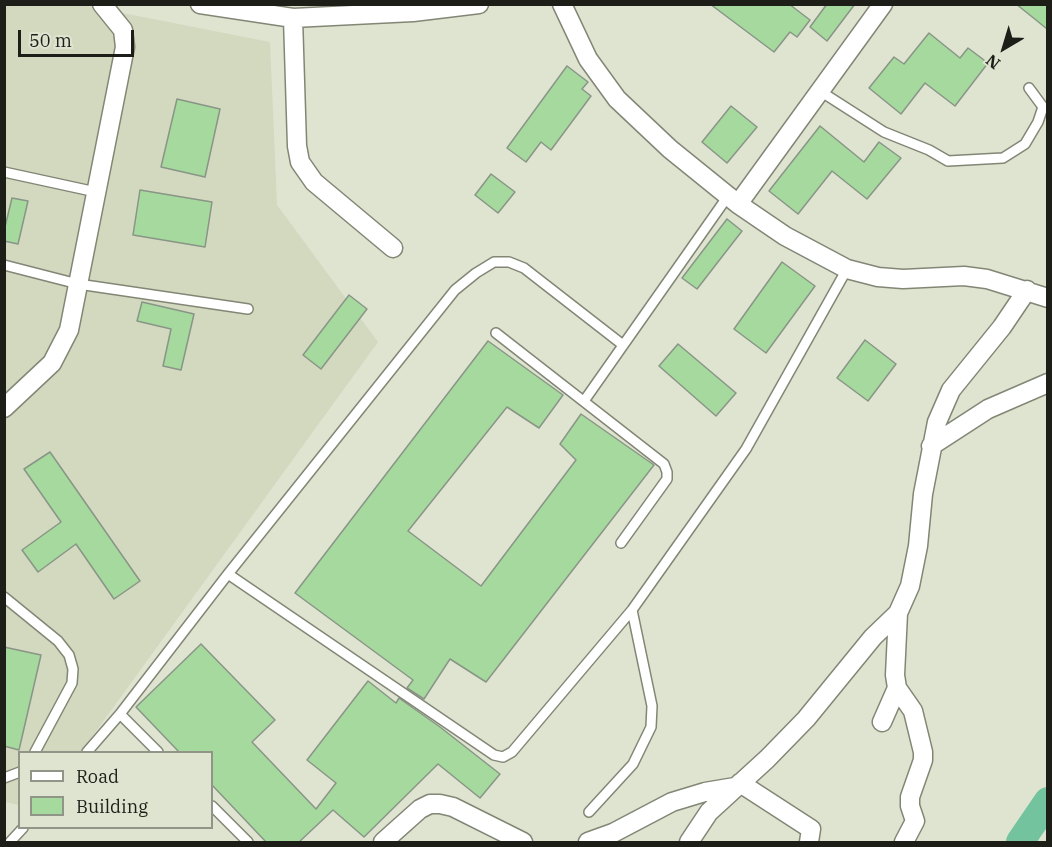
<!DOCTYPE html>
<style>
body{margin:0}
#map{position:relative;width:1052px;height:847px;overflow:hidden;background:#dfe4d1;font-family:"IBM Plex Serif",serif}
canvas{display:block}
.frame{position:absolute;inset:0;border:6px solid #1c1e17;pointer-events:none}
.legend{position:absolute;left:18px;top:751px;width:195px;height:78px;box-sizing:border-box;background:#dfe4d1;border:2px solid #919587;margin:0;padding:8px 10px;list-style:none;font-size:18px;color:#1c1e17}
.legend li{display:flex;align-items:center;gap:12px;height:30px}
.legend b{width:30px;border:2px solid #919587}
.north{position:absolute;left:974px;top:18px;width:60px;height:60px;-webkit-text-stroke:4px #dfe4d1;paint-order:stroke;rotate:218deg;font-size:16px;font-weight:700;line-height:24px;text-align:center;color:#1c1e17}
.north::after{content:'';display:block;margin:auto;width:21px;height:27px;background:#1c1e17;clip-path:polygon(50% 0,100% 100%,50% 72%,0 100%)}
.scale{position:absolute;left:18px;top:30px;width:116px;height:27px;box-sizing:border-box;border:3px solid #1c1e17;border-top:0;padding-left:8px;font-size:18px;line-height:21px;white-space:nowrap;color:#1c1e17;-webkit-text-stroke:4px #dfe4d1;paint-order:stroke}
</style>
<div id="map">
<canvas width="1052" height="847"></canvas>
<div class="frame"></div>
<ul class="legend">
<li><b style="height:8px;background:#fff"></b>Road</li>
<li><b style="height:16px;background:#a6d99d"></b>Building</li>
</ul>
<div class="north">N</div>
<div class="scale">50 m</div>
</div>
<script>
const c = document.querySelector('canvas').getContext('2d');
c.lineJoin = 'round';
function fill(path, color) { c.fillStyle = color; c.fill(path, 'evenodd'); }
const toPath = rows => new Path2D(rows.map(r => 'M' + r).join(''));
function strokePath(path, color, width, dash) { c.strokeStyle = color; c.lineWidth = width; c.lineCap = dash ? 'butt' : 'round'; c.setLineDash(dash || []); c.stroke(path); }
fill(toPath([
 [5,5,82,5,270,42,277,205,378,342,81,752,20,752,19,805,5,802]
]), '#d2d9bf');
strokePath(toPath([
 [1020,842,1048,801]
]), '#73c39e', 28);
const building = toPath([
 [710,4,789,4,810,20,797,37,790,32,774,52,710,4],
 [827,4,855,4,827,41,810,27,827,4],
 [1016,4,1047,4,1047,29,1036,20,1016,4],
 [929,33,960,58,968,48,988,63,955,106,925,83,901,114,869,88,894,57,904,64,929,33],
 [567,66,588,82,582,89,591,96,551,150,541,142,526,162,507,148,567,66],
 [177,99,220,109,205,177,161,167,177,99],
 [731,106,757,127,727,163,702,142,731,106],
 [820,126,864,162,879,142,901,158,867,199,832,171,798,214,769,191,820,126],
 [491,174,515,192,498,213,475,195,491,174],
 [140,190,212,202,205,247,133,235,140,190],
 [12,198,28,201,18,244,4,241,4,231,12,198],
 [727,219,742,231,697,289,682,278,727,219],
 [782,262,815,286,766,353,734,329,782,262],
 [349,295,367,309,321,369,303,355,349,295],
 [142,302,194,314,181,370,163,366,171,329,137,321,142,302],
 [865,340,896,364,868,401,837,378,865,340],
 [488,341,563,395,539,428,507,407,408,531,481,586,576,460,560,444,581,414,654,465,486,682,450,659,424,699,407,688,413,680,295,593,488,341],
 [678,344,736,393,716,416,659,366,678,344],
 [50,452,140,581,114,599,76,544,38,572,22,550,61,522,24,469,50,452],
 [201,644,275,720,252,742,316,809,336,783,307,760,368,681,396,703,399,698,440,727,500,774,480,798,438,764,364,837,333,810,298,843,267,843,212,785,212,753,180,753,136,707,201,644],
 [4,647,41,655,19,750,4,746,4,647]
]);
fill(building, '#a6d99d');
strokePath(building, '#899587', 1.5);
const service = toPath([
 [820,91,884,132,929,150,948,161,1003,158,1025,144,1038,122,1043,107,1029,88],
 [4,172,96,192],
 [4,265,78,284,248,309],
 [496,333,664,464,667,472,667,479,621,543],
 [584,401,728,196],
 [228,574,494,755,503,757,512,752,632,610,746,449,847,269],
 [4,597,58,641,69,655,73,669,72,683,35,752],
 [120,714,158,752],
 [87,752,120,714,228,574,455,290,476,273,494,262,509,262,524,268,623,345],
 [4,778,20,772],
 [212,806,248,842],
 [589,812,633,764,651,727,652,706,632,610],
 [10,842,23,828]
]);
const minor = toPath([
 [200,4,293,18,413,12,479,4],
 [562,4,588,59,617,99,670,149,738,204,785,236,847,269,878,277,903,279,964,276,987,279,1048,298],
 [293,18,297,146,300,162,314,182,393,248],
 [738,204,883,4],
 [4,408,52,363,69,330,125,47,123,30,102,4],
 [931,446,988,409,1048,383],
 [897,688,913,711,923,752,923,760,910,797,910,806,915,821,904,842],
 [882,722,897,688,895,675,898,613],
 [740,783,811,829,809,842],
 [383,842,420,809,430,804,440,804,453,807,523,842],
 [588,842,613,833,672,802,705,792,735,787],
 [689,842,709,812,767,759,806,719,873,637,898,613,910,586,918,546,923,494,937,422,951,390,1002,327,1027,290]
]);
strokePath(service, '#828675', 12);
strokePath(minor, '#828675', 21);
strokePath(service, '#fff', 9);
strokePath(minor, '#fff', 18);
</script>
